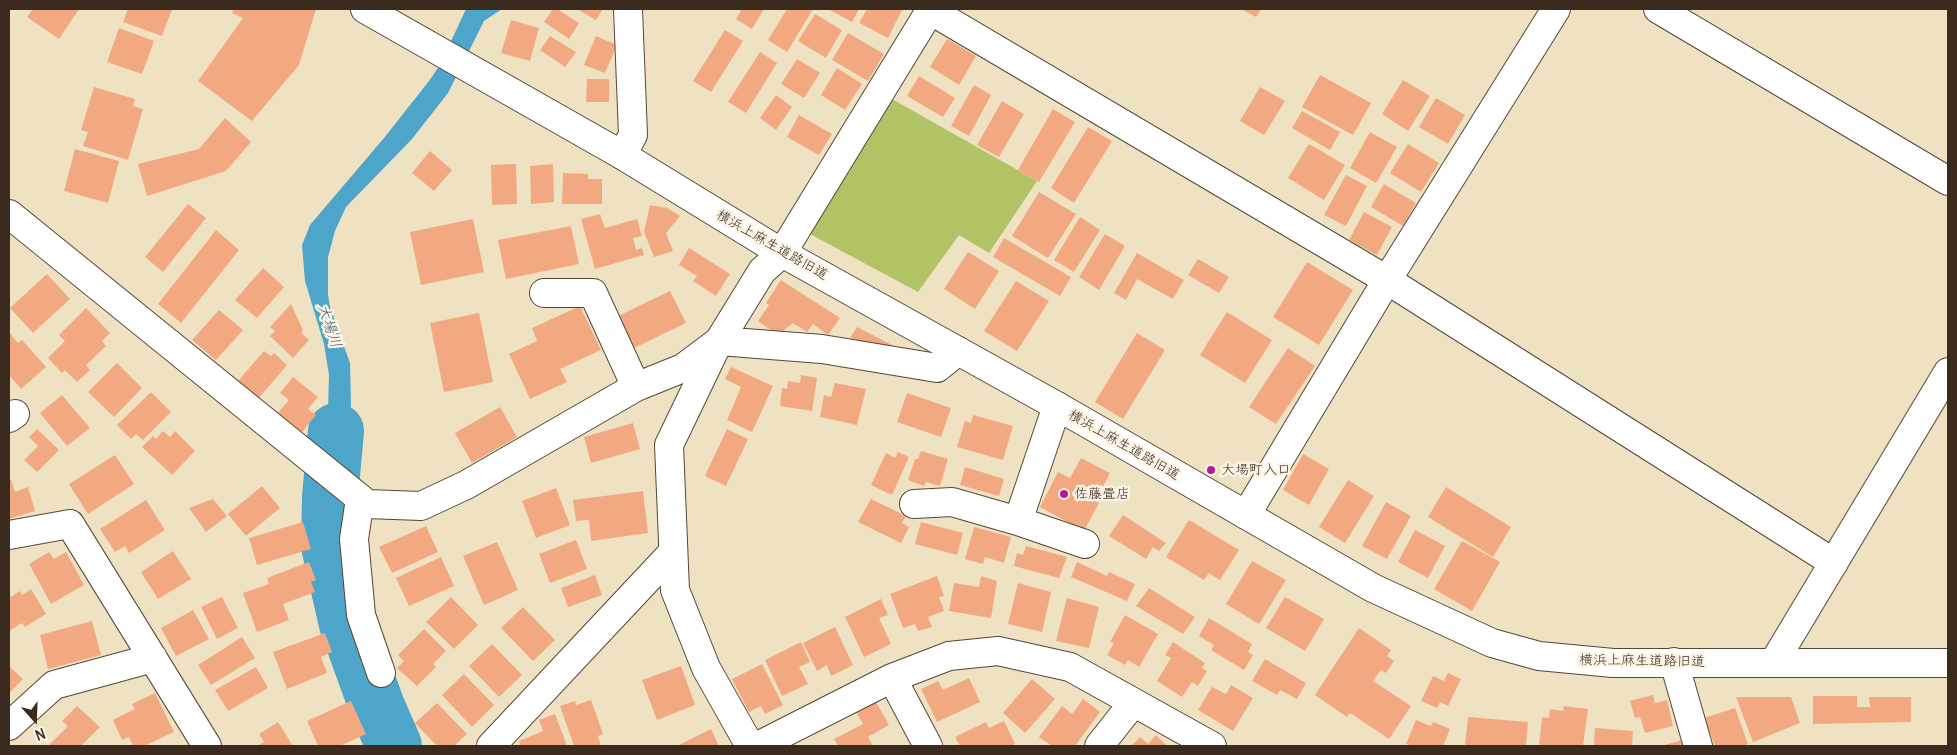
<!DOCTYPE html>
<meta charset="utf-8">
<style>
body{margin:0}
#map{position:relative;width:1957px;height:755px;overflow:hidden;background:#efe2c2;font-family:Delius,sans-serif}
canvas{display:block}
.frame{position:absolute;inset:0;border:10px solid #3b2a1e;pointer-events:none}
.north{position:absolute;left:10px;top:695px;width:50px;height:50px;-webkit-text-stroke:4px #fcf5e5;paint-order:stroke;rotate:160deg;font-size:14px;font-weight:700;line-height:20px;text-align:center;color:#3b2a1e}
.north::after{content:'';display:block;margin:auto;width:18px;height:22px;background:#3b2a1e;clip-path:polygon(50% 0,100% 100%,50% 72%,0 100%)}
</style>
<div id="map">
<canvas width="1957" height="755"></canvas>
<div class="frame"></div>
<div class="north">N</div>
</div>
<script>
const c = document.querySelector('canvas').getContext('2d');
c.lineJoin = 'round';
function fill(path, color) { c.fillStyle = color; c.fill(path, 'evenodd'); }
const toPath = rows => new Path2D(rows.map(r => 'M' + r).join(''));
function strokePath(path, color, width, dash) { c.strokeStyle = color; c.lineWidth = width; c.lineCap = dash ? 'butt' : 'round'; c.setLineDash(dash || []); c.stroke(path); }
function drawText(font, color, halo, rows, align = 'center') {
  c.font = font + ' Delius,"Klee One",sans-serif'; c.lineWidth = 5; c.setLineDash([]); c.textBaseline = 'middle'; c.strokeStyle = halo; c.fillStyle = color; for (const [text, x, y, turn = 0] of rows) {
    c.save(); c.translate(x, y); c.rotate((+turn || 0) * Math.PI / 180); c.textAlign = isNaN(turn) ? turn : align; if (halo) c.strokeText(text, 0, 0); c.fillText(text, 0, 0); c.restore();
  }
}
fill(toPath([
 [892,99,1037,181,989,253,959,235,918,292,810,234]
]), '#b2c366');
fill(toPath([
 [466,9,502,9,484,21,448,93,412,139,346,207,335,231,328,257,328,295,330,307,350,363,351,404,345,440,342,511,320,507,327,445,329,375,324,344,305,281,302,245,310,225,384,138,429,81,440,65]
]), '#4da5ca');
strokePath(toPath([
 [336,431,330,497,329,546,347,624,377,707,394,746]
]), '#4da5ca', 56);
fill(toPath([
 [33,9,79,9,59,39,27,17],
 [128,9,172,9,162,36,123,22],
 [234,9,316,9,299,65,252,121,198,81,243,18,232,13],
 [553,9,557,9,579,23,569,39,544,22],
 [577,9,603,9,596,20],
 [742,9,764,9,752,29,736,19],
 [787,9,813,9,787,52,768,40],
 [828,9,859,9,852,22],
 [867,9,898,9,902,10,888,38,859,23],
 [1244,9,1261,9,1256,17,1243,10],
 [815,14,842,30,826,58,798,41],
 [511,20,539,28,530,61,501,53],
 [119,28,154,41,142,74,107,62],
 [725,30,743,41,711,92,693,81],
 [848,33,884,54,868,81,832,60],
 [550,36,576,52,565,67,540,50],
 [596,36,617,45,605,73,584,65],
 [947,39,976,56,959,85,930,67],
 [760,52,777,63,746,113,728,102],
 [797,59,820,73,804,98,781,84],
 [837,68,862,84,845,110,821,95],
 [1320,75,1371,103,1353,135,1302,107],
 [919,76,955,98,943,117,907,96],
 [587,79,609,79,609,102,586,102],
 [1403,80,1430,96,1408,131,1382,114],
 [974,85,991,95,969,136,951,126],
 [94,87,135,99,133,106,143,109,128,160,83,146,88,132,81,130],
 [1260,87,1285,101,1264,135,1240,121],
 [776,95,792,107,776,130,760,118],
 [1436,98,1465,115,1448,144,1419,127],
 [1002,101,1024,114,999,157,977,145],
 [1053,109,1075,122,1039,182,1018,170],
 [1302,111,1340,132,1330,150,1292,128],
 [799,115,832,134,819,155,787,137],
 [225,118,251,142,226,171,147,196,138,164,199,149],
 [1088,127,1112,141,1074,203,1051,188],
 [1370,132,1397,147,1376,183,1350,168],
 [1309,144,1345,165,1324,200,1288,178],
 [1408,144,1439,163,1421,192,1390,173],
 [75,149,119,161,108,203,64,191],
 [430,151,452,170,434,191,412,173],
 [516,164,517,204,492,205,491,165],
 [553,164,554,202,531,204,530,166],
 [563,173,588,174,588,179,602,179,602,204,562,204],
 [1346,175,1367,186,1346,226,1324,215],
 [1384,184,1416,203,1403,226,1371,207],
 [1039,192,1076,214,1048,258,1012,236],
 [188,204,206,218,163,272,145,257],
 [650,205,667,208,680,216,666,233,673,251,654,257,644,232],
 [1364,212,1392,227,1377,255,1349,240],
 [600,214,605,228,637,219,642,236,633,238,636,250,642,248,644,255,595,269,581,219],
 [1080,217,1100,230,1074,272,1054,260],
 [473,219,484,272,421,285,410,232],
 [571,226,579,264,506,279,498,240],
 [216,230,239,250,181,323,158,304],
 [1105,234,1125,246,1099,290,1079,277],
 [1004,238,1071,277,1060,296,993,257],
 [689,248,730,274,716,296,693,281,697,276,679,265],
 [968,252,999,271,975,309,944,289],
 [1137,253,1184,280,1173,299,1137,279,1126,300,1114,293],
 [1198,259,1229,277,1219,293,1188,275],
 [1307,262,1353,290,1319,345,1273,317],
 [263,268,284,287,257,318,235,300],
 [47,274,70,299,33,333,10,308],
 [781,280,840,318,828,335,813,324,807,332,793,323,778,335,758,321,769,305,766,303],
 [1016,281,1049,301,1017,351,984,331],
 [670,291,686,323,634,348,618,316],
 [291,304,303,330,301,333,309,340,293,358,270,336,275,331,270,327],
 [580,306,601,350,560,369,567,382,530,399,509,354,537,341,532,328],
 [86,308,110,333,102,341,106,346,86,365,90,370,77,382,65,370,62,373,48,358,65,341,59,335],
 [219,310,243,330,216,360,192,340],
 [1227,312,1272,340,1245,383,1200,355],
 [479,313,493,382,444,392,430,323],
 [857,327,892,345,890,348,850,338],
 [9,332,18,343,22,340,46,367,21,389,9,375],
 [1137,333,1165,350,1123,419,1095,402],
 [1288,348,1315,366,1276,424,1249,407],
 [264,351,271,356,274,353,287,365,258,399,238,381],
 [117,363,142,388,114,417,88,392],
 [731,367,773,386,752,432,727,420,741,387,725,379],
 [801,375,817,378,812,411,780,406,782,388,787,389,788,381,800,383],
 [293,377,318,397,308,409,316,415,302,432,278,413,289,400,280,393],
 [835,383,866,389,857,425,820,417,824,395,831,397],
 [151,392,171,412,143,440,136,434,131,439,117,425],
 [907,393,951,408,941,437,897,422],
 [62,395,90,428,67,446,40,413],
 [500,407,517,437,472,463,455,433],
 [973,415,1013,426,1003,460,957,447,965,421,971,423],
 [633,423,640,449,591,463,584,437],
 [37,429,59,450,37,472,24,460,38,446,29,437],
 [727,429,748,439,726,486,705,476],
 [163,431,170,437,175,431,195,451,172,475,142,447,153,436,156,439],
 [921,451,948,459,940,486,926,482,924,486,908,480,915,459,918,459],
 [898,452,909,457,892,495,871,485,886,453,895,458],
 [1303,454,1329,469,1309,505,1283,490],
 [115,455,134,484,88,514,69,484],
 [1081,458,1110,473,1098,496,1078,486,1076,491,1099,503,1084,531,1040,507,1058,472,1070,478],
 [965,467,1004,479,999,496,960,485],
 [9,480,11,480,15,492,28,487,35,511,9,519],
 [1348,480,1374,496,1345,543,1319,527],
 [262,486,280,508,246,536,228,514],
 [1446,487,1511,527,1493,557,1428,517],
 [556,488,570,525,536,538,522,501],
 [643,491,648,533,591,541,589,520,576,521,573,500],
 [213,499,227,516,206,532,189,508],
 [871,499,906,516,902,523,909,527,901,543,858,522],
 [146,500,165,530,129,553,125,546,115,552,100,529],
 [1386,502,1411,516,1387,559,1362,546],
 [1123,515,1166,543,1159,551,1153,547,1146,559,1109,536],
 [1189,520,1239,550,1220,580,1209,573,1204,580,1166,557],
 [303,522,311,549,257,565,249,538],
 [921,522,963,533,957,555,915,544],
 [426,526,438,552,392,573,379,547],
 [974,527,1011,537,1004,563,985,557,983,564,965,559],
 [1415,530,1445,546,1428,578,1398,562],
 [576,540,587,569,550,583,539,554],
 [1462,541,1500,562,1472,611,1434,589],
 [497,542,518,590,484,605,463,556],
 [1026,546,1067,557,1059,578,1014,566,1017,553,1023,555],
 [173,551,191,579,158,599,141,572],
 [49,552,54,559,66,552,84,585,51,604,29,564],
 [441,557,454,586,409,606,396,578],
 [1252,561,1286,580,1259,624,1226,604],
 [309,562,316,580,311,582,315,592,283,604,289,620,257,632,243,593,269,584,267,578],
 [1077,562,1107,576,1109,572,1135,584,1127,601,1071,577],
 [595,575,602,595,568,607,561,588],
 [937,576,944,596,939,597,944,611,928,617,932,627,918,631,915,624,903,628,890,594],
 [981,576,997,581,991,618,949,611,954,583,979,587],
 [1018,583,1051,592,1042,632,1008,624],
 [1149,588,1195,617,1183,634,1136,606],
 [31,589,46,614,25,627,22,623,9,631,9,598,20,591,22,595],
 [222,597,238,628,217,639,201,607],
 [451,597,478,625,454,649,426,622],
 [1285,597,1324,619,1305,651,1266,628],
 [1067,598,1099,607,1089,648,1056,641],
 [881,599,888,615,879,618,891,644,864,657,845,617],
 [523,607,555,640,533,661,501,628],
 [193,610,209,639,176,656,161,628],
 [1125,615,1158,634,1139,667,1128,660,1125,665,1107,655,1114,643,1110,642],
 [1209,618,1252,644,1248,652,1253,655,1244,670,1211,650,1214,645,1199,636],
 [92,621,101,655,48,669,40,635],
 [835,627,853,665,831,676,827,665,817,671,803,643],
 [1359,628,1391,650,1387,656,1394,661,1386,673,1381,670,1373,681,1411,706,1389,739,1350,713,1347,717,1315,695],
 [424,629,446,651,433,664,436,667,417,686,397,668,404,661,398,655],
 [325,633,332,652,321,657,327,673,287,689,273,652],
 [242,637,255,658,211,685,198,665],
 [801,642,810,662,799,667,808,684,782,696,765,660],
 [1173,642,1205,663,1202,668,1207,671,1198,686,1192,682,1182,697,1157,681,1171,658,1165,655],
 [492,644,522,675,499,697,469,666],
 [1265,659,1306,683,1297,699,1280,690,1277,695,1252,681],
 [762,664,783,705,765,714,761,706,749,712,732,679],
 [9,666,23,679,9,693],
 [681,666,695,705,657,720,642,680],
 [256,667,268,688,228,711,215,690],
 [1448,673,1461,679,1448,706,1440,702,1437,708,1421,701,1433,676,1444,681],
 [464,674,494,705,472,727,442,695],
 [969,678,980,702,937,722,921,689,938,681,943,690],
 [1032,679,1055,699,1025,733,1003,713],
 [1231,685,1253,698,1233,731,1198,710,1212,687,1226,694],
 [155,693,174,732,144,746,133,746,129,737,122,740,113,720,135,709,132,704],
 [1653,695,1655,703,1667,700,1673,726,1645,733,1640,717,1635,718,1630,701],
 [1813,696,1857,696,1857,707,1870,707,1869,697,1911,697,1911,722,1813,724],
 [1736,697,1791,697,1800,723,1753,742],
 [1083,699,1100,712,1075,746,1052,746,1039,737,1062,706,1072,714],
 [591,700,603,734,598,736,601,746,574,746,560,706,575,701,576,705],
 [351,701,366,734,340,746,318,746,307,721],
 [876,702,889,725,868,737,873,746,838,746,834,739,863,724,856,712],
 [437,703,467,734,454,746,437,746,415,723],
 [77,706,100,727,81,746,48,746,68,726,62,721],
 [1564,706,1588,709,1583,746,1539,746,1542,717,1549,718,1550,709,1563,711],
 [1735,708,1748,744,1742,746,1715,746,1704,718],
 [555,714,567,746,520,746,519,741,543,731,539,720],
 [1468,717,1528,722,1526,746,1465,746],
 [1416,720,1431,726,1433,722,1450,729,1443,746,1412,746,1406,744],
 [1004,721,1015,744,1011,746,960,746,955,737,986,722,989,728],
 [278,722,293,746,256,746,264,742,259,734],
 [1595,728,1633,731,1632,746,1594,746],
 [711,729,719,746,677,746],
 [1156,735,1167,746,1131,746,1140,737,1148,744],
 [1682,740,1684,746,1661,746]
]), '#f2a982');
const minor = toPath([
 [928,9,1387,280,1834,563],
 [1658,9,1948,181],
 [622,155,633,135,628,9],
 [9,214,367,504,421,506,466,485,636,387,683,368,719,341,822,349,937,368,958,351],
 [544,293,593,293,636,387],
 [1057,406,1018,521,1085,544],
 [9,418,15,414],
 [360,499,354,539,361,615,381,673],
 [914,504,952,502,1018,521],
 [1246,515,1387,280,1556,9],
 [9,535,70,524,207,746],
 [1674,662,1698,746],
 [1774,662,1948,372],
 [892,678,928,746],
 [9,726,54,685,153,658],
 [491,746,673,552],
 [750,746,706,668,675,590,669,445,719,341,762,271,782,253,931,9],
 [758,746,892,678,949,656,998,651,1070,667,1212,746],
 [1099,746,1133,703]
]);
const tertiary = toPath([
 [365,9,622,155,782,253,1057,406,1373,588,1492,643,1539,656,1613,663,1948,663]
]);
strokePath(minor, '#564637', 30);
strokePath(tertiary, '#564637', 30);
strokePath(minor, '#fff', 28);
strokePath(tertiary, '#fff', 28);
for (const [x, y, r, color] of [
 [1211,470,5,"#b5179e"],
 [1064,494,5,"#b5179e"]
]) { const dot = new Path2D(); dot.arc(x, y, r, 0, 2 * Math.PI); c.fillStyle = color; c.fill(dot); strokePath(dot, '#fcf5e5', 2); }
drawText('14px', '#3b2a1e', '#fcf5e5', [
 ["横浜上麻生道路旧道",772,245,30],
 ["横浜上麻生道路旧道",1124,445,30],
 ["横浜上麻生道路旧道",1642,661,1]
]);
drawText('14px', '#3b2a1e', '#fcf5e5', [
 ["大場町入口",1221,470],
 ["佐藤畳店",1074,494]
], 'left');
drawText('italic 15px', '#425b63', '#fcf5e5', [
 ["大場川",329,326,71]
]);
</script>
